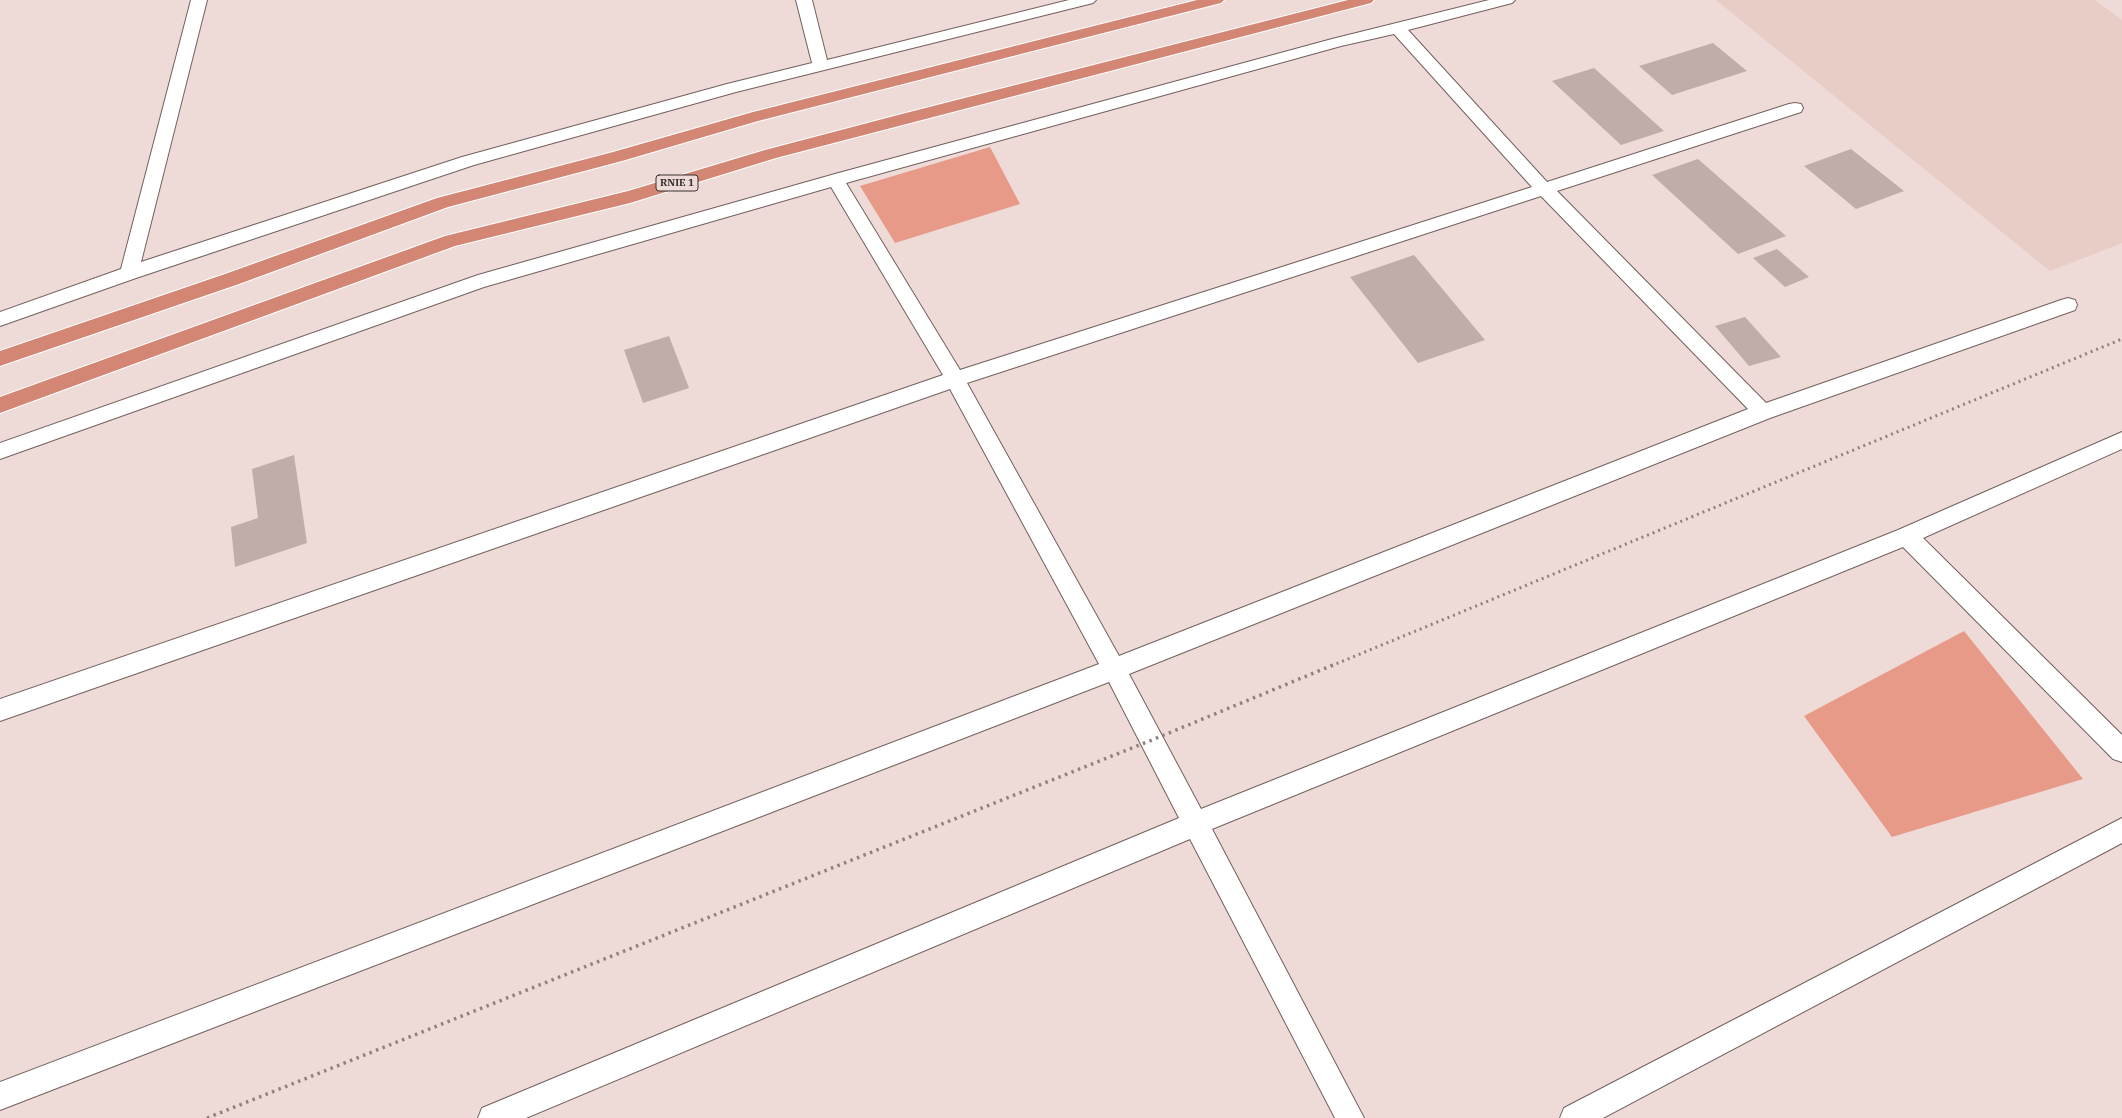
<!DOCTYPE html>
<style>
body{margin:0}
canvas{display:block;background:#eedad6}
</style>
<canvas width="2122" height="1118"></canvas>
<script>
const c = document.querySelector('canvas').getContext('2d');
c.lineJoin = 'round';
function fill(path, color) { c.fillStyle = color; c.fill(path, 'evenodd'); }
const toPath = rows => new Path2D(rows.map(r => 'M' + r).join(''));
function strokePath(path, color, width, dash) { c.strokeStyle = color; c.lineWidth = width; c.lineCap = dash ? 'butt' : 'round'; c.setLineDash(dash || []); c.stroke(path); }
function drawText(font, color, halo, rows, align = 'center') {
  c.font = font + ' "IBM Plex Serif",serif'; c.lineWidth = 3.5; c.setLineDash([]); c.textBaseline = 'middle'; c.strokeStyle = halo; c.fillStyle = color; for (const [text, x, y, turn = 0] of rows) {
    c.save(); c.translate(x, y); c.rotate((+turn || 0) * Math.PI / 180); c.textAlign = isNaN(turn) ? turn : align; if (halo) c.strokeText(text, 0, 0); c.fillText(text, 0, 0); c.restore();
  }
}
fill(toPath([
 [1716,0,2095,0,2122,20,2122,243,2050,271]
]), '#e8ccc6');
fill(toPath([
 [990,147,1020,204,895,243,860,186],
 [1964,631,2083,779,1892,837,1804,716]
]), '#e89a89');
fill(toPath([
 [1713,43,1747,71,1672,95,1639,66],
 [1594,68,1664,131,1621,145,1552,81],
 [1851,149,1904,191,1856,209,1804,166],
 [1698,159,1786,236,1738,254,1652,175],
 [1777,249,1809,277,1785,287,1753,258],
 [1414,255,1485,340,1418,363,1350,277],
 [1745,317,1781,357,1749,366,1715,326],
 [669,336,689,388,643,403,624,350],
 [294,455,307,543,235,567,231,527,258,518,252,469]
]), '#c0ada9');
const minor = toPath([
 [191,0,207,0,141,262,462,157,727,84,812,63,796,0,812,0,827,60,1069,0,1096,0,1093,3,736,92,474,165,136,278,0,326,0,312,121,269,191,0],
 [1489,0,1515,0,1512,3,1408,30,1547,182,1789,104,1795,103,1801,104,1803,108,1801,112,1557,191,1766,403,2061,300,2068,298,2075,300,2077,305,2075,310,1770,418,1129,674,1201,809,1898,530,2122,432,2122,449,1923,538,2122,735,2122,762,2113,759,1903,547,1212,829,1364,1118,1335,1118,1190,839,526,1118,478,1118,482,1108,1179,818,1109,682,0,1110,0,1082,1099,664,950,389,0,721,0,699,943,375,831,187,484,287,0,459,0,443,478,275,835,174,1332,39,1489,0],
 [1394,34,1532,187,960,370,846,183,1341,46,1394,34],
 [1541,196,1748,409,1119,656,967,383,1541,196],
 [2122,818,2122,843,1603,1118,1560,1118,1564,1108,2122,818]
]);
const highway = toPath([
 [1197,0,1224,0,1221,3,758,121,622,161,448,207,239,284,0,366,0,351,225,274,437,198,613,152,753,112,1197,0],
 [1348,0,1374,0,1371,3,776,158,630,203,455,246,0,413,0,397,445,236,628,191,765,150,898,115,1348,0]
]);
strokePath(minor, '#72615d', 2);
strokePath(highway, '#fff', 2);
fill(minor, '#fff');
fill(highway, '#d48675');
strokePath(toPath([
 [1331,666,2122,339]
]), '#8e817e', 3, [2, 4]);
strokePath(toPath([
 [207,1118,1152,740,1333,665]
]), '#8e817e', 3.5, [2.5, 4.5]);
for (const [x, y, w] of [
 [677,183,42]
]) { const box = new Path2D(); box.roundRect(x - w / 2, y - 8, w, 16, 3); c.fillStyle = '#eedad6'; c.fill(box); strokePath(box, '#38312f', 1); }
drawText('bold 10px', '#38312f', null, [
 ["RNIE 1",677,183]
]);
</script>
